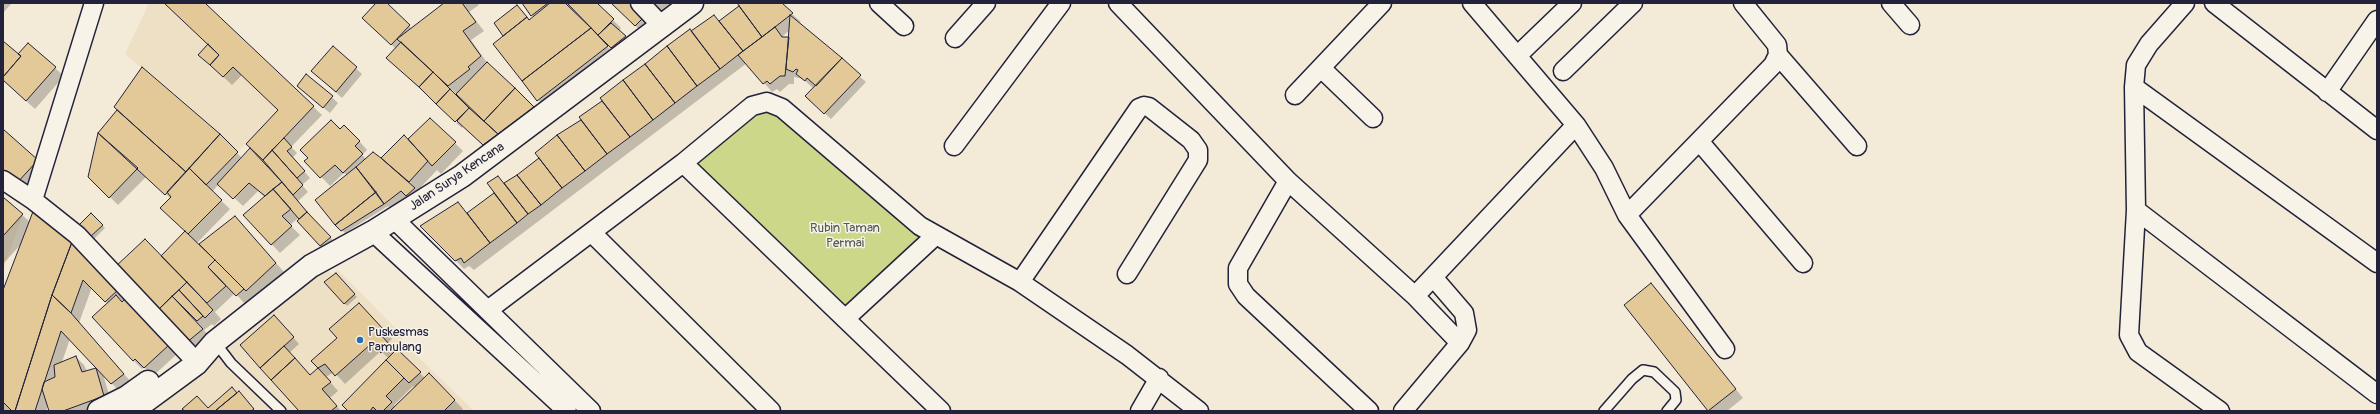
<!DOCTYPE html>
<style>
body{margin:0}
#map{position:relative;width:2380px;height:414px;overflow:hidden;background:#f3ead8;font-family:Pangolin,sans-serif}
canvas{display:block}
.frame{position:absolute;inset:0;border:4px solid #22223b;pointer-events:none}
</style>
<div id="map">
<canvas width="2380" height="414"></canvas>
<div class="frame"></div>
</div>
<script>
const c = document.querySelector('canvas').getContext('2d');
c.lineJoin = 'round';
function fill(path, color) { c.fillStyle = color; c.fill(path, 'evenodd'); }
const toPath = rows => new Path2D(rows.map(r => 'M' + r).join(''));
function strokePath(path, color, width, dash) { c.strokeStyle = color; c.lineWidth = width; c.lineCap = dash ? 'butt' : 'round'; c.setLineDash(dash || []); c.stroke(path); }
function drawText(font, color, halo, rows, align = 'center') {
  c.font = font + ' Pangolin,sans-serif'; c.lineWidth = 3; c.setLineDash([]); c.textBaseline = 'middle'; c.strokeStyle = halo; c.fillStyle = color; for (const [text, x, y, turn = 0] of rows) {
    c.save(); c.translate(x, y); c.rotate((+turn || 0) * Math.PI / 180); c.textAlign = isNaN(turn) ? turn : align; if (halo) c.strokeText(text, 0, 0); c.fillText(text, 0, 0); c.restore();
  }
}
fill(toPath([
 [149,3,205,3,314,106,263,160,246,144,238,152,220,134,125,54],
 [3,196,23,214,3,271],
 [324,267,332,274,338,270,404,337,401,340,474,411,154,411]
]), '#eee0c5');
fill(toPath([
 [767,102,936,235,845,319,683,163]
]), '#ccd78a');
fill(toPath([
 [3,3,12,3,3,13],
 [165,3,203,3,322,115,291,147,297,153,292,158,310,178,302,185,308,192,298,201,338,246,329,254,320,245,301,216,290,225,300,235,280,253,244,215,265,197,258,191,243,206,219,184,212,192,230,209,197,243,199,245,235,217,284,272,255,299,253,297,245,304,235,293,215,312,221,319,214,326,212,324,204,330,210,338,196,351,187,342,145,240,161,257,186,232,171,199,147,176,118,205,89,176,99,133,118,110,219,135,242,158,280,110,242,75,232,85,200,55,209,45],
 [378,3,385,3,412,29,445,3,477,3,479,5,469,12,484,31,471,40,488,64,536,110,492,153,463,126,462,128,456,123,471,108,469,106,455,121,393,64,396,49,363,18],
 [438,77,465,102,463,103,437,78],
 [523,3,564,3,566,5,568,3,596,3,621,28,619,31,634,45,620,56,600,35,598,37,610,49,541,103,523,81,505,36,496,23,519,9,530,21,534,17],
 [612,3,631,3,653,25,644,34],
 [646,3,675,3,658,15],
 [738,3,780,3,801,22,799,23,866,82,831,119,812,102,814,89,803,79,794,77,794,84,789,84,780,92,777,89,772,92,747,63,474,270,469,266,464,269,422,226,458,204,468,214,496,193,498,177,505,184,541,159,537,153,582,120,581,117,692,32,719,22,740,6],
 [790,30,790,37,784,38,783,36],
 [3,42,18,55,28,44,64,76,35,109,3,80],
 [333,48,362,74,342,98,312,71],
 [307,75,338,103,330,113,304,92],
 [430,119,463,151,441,174,437,170,417,191,423,197,393,212,388,206,345,233,335,224,347,175,344,173,330,186,306,161,340,130,353,134,367,150,362,155,366,159,381,159,404,136,408,141],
 [3,130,45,169,26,192,3,171],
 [3,198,30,222,34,211,127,299,177,354,153,376,144,367,142,369,133,360,108,304,92,287,79,323,132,383,120,392,103,374,112,405,95,411,50,411,48,405,46,411,3,411,3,293,22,243,3,264],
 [70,339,98,368,87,371,84,365,76,357,62,362],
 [91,214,105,228,94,239,80,225],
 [338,277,357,297,347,306,326,282],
 [1651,285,1743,398,1727,411,1709,411,1625,306],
 [367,313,392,339,388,343,396,352,397,350,425,378,429,374,463,409,461,411,349,411,389,359,381,351,345,384,334,372,326,377,338,391,330,398,341,411,300,411,242,345,280,322,299,344,289,353,311,376,319,369,312,362],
 [413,386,415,388,396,407,394,405]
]), '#0003');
const building = toPath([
 [164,3,205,3,314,106,263,160,246,144,278,110,233,67,223,77,210,65,219,55,164,3],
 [376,3,387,3,410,25,391,45,362,18,376,3],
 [444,3,462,3,476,22,463,31,481,56,468,67,470,69,448,86,397,39,444,3],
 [522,3,548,3,531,16,522,3],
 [550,3,565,3,591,28,522,81,493,44,527,17,529,20,550,3],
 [567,3,597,3,614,19,598,35,567,3],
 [611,3,632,3,645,16,635,26,611,3],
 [737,3,782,3,793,13,762,37,737,3],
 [517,5,527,17,503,36,494,23,517,5],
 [739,6,762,37,743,51,719,21,739,6],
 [714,15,743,51,720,69,691,31,714,15],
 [790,15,842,58,816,86,807,78,805,81,796,74,798,70,796,69,793,72,786,69,790,15],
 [611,23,626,36,611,48,598,35,611,23],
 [775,27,782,37,789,37,785,76,780,76,770,84,767,81,763,84,738,55,775,27],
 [591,28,608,46,537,101,522,81,591,28],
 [690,29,720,69,697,86,667,46,690,29],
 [3,41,21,56,3,77,3,41],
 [401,42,433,72,419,87,386,58,401,42],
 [28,43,56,67,26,101,3,80,3,77,21,56,18,54,28,43],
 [208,44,219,55,210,65,198,55,208,44],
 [333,46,357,67,336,92,311,71,333,46],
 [667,46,697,86,675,103,645,64,667,46],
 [842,58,861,75,824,114,805,96,842,58],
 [487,62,515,88,484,121,456,94,487,62],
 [645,64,675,103,653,120,623,80,645,64],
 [142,67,220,134,186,172,114,107,142,67],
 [433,72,450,89,436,104,419,87,433,72],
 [306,74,333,96,323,108,297,86,306,74],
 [623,80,653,120,630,137,600,98,623,80],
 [515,88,534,107,498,134,484,121,515,88],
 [450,89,469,108,455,122,436,104,450,89],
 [602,101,630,137,607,154,579,117,602,101],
 [469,108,498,134,483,145,457,121,469,108],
 [117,110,186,172,165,195,98,133,117,110],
 [430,118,456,142,432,166,408,139,430,118],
 [331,120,340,129,344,125,360,141,355,146,363,154,343,173,335,165,320,178,304,161,308,158,300,150,331,120],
 [581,120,607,154,585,171,557,135,581,120],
 [3,129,38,160,16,184,3,172,3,129],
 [98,133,138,168,109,198,88,177,98,133],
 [220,134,238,152,206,185,189,168,220,134],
 [404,135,428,161,409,182,381,158,404,135],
 [557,135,585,171,562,188,535,153,557,135],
 [284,138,292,147,287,151,305,171,297,178,272,150,284,138],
 [250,148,282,182,265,196,249,183,233,199,217,184,250,148],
 [272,150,303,185,293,195,263,160,272,150],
 [373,152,381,158,415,188,406,196,401,191,384,204,356,167,373,152],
 [539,158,562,188,541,205,517,175,539,158],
 [356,167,376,192,335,225,315,200,356,167],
 [189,168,222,200,188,234,160,208,171,197,167,192,189,168],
 [517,175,541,205,528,214,504,183,517,175],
 [498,176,528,214,517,223,487,183,498,176],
 [282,182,307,212,299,219,273,189,282,182],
 [273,189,291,209,282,216,292,226,271,245,243,215,273,189],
 [376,192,384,204,341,231,335,225,376,192],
 [494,193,517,223,490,243,467,213,494,193],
 [3,197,23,214,3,236,3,197],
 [458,202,490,243,464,263,461,258,455,261,420,226,458,202],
 [34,209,72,242,52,295,15,411,12,411,3,402,3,290,34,209],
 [307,212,331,237,320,246,297,221,307,212],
 [91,213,103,225,90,237,79,225,91,213],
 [235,216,276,263,246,291,199,244,235,216],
 [185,231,215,260,208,267,226,286,207,303,161,256,185,231],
 [145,239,187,282,156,312,115,267,145,239],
 [72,242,119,289,105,302,83,280,71,313,52,295,72,242],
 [215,260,244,289,236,296,208,267,215,260],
 [336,273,355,294,344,304,324,282,336,273],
 [187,282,213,310,205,318,179,290,187,282],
 [1651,283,1736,389,1708,411,1624,305,1651,283],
 [179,290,203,316,197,321,172,296,179,290],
 [52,295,71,313,124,374,111,384,61,331,35,411,15,411,52,295],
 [116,295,122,302,126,298,169,345,144,368,135,359,133,361,92,317,116,295],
 [172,296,203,329,186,343,156,312,172,296],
 [359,303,384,330,380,334,390,345,381,353,372,343,335,376,325,364,318,368,311,361,337,338,329,329,359,303],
 [274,315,294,337,260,368,240,345,274,315],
 [284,346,295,358,271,380,260,368,284,346],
 [397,349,421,372,409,383,386,360,397,349],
 [76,356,82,372,96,368,104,396,63,411,49,411,42,389,44,382,55,377,54,365,76,356],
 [295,358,310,375,318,368,331,382,322,389,337,406,331,411,299,411,271,380,295,358],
 [386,360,404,378,386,396,392,402,383,411,377,411,373,407,370,411,348,411,342,405,386,360],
 [429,373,455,400,444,411,390,411,429,373],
 [232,387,237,393,215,411,185,411,182,409,197,396,208,408,232,387],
 [239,391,254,409,251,411,215,411,239,391]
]);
fill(building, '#e3c898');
strokePath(building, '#22223b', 1);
const lane = toPath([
 [215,342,231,363,281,411],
 [1604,411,1632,379,1643,370,1654,372,1675,392,1676,400,1667,411]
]);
const street = toPath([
 [640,3,663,27],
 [879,3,904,26],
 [1118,3,1288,181,1415,296,1460,343],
 [1472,3,1576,125,1604,168,1627,215,1725,349],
 [1891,3,1910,25],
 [2185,3,2149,44,2136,65,2134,87,2136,210,2129,335,2138,352,2220,411],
 [2214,3,2377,130],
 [955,38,986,3],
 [1778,55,1857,146],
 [1517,56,1572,3],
 [1321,68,1373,118],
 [1563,71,1633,3],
 [2134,87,2377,263],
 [2327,92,2377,20],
 [1295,95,1382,3],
 [1699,141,1803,263],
 [954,146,1061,3],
 [683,163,941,411],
 [3,180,33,200,77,235,188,353],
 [1288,181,1238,268,1238,284,1246,296,1369,411],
 [33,200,94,3],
 [2136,210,2377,394],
 [1627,215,1773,65,1778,55,1777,45,1743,3],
 [394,219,591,411],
 [373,232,567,411],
 [592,233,771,411],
 [1020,282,1139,108,1144,106,1149,107,1191,140,1198,150,1198,160,1127,274],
 [1415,296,1576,125],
 [488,310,683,163,752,106,767,102,782,108,920,226,1020,282,1127,355,1199,411],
 [845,319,936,235],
 [1140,411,1159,378],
 [1403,411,1460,343,1467,330,1464,313,1433,277]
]);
const secondary = toPath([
 [99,411,127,397,148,382],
 [132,411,196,364,215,342,311,266,373,232,462,176,692,3]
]);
strokePath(lane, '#22223b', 12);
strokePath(street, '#22223b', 21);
strokePath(secondary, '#22223b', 25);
strokePath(lane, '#f7f3e8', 9);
strokePath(street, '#f7f3e8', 18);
strokePath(secondary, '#f7f3e8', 22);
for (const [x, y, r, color] of [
 [360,340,4,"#1f6fb2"]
]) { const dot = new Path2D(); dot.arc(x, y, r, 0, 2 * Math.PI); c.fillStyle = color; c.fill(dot); strokePath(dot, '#f7f3e8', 1.5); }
drawText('13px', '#22223b', '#f7f3e8', [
 ["Jalan Surya Kencana",457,177,-34]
]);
drawText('13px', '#555853', '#f7f3e8', [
 ["Rubin Taman",845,229],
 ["Permai",845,244]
]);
drawText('13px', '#22223b', '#f7f3e8', [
 ["Puskesmas",368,333],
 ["Pamulang",368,348]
], 'left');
</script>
